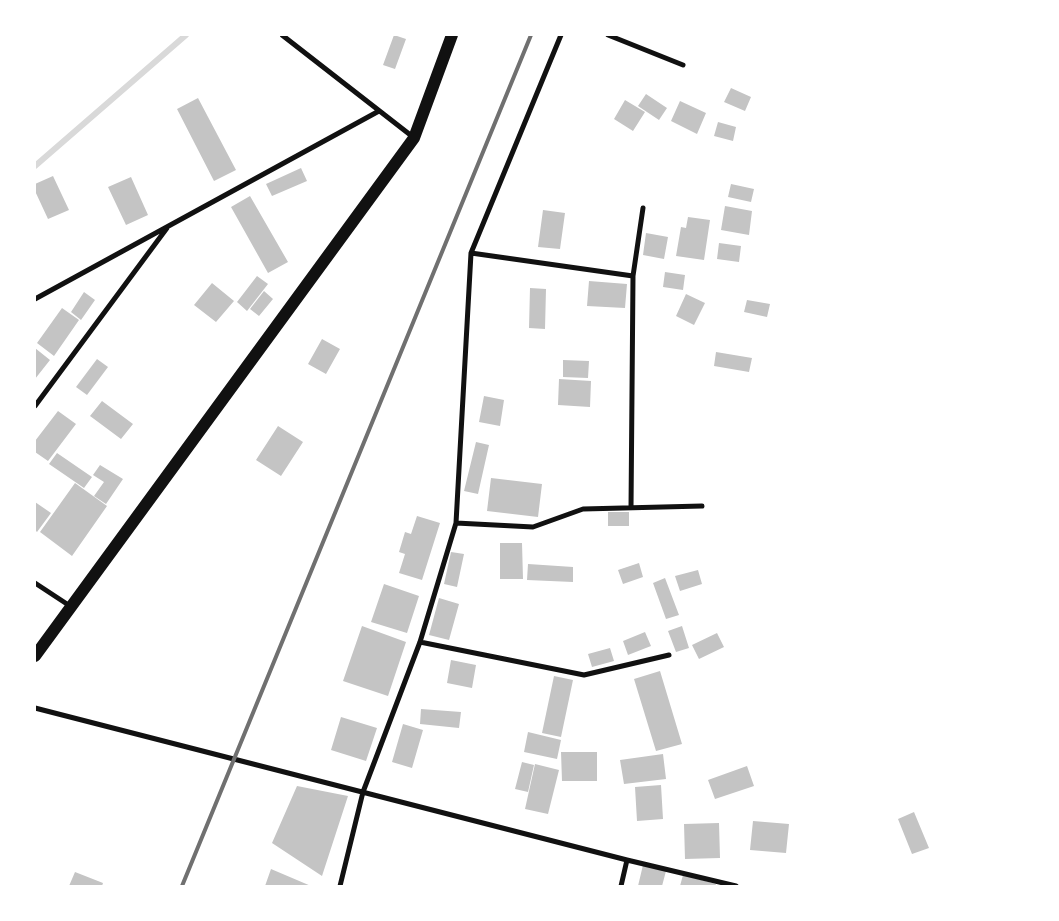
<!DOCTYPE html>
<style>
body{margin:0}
#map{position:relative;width:1059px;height:921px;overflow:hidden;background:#fff;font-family:Bitter,serif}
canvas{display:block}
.frame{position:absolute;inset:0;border:36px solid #fff;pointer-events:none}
</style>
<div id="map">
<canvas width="1059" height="921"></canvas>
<div class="frame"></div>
</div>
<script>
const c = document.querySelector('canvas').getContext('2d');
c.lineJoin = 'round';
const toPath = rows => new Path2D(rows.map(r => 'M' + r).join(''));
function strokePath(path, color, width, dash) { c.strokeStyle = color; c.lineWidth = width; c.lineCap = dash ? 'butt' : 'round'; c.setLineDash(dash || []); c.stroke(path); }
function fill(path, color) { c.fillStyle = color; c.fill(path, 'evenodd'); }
strokePath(toPath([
 [35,166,186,35]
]), '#d9d9d9', 6);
fill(toPath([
 [394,35,406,39,395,69,383,65],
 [731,88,751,97,745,111,724,102],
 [646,94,667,108,659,120,638,106],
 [198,98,236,170,214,181,177,109],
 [625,100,645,112,633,131,614,119],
 [680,101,706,113,697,134,671,121],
 [718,122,736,127,733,141,714,136],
 [301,168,307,181,272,196,266,184],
 [53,176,69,210,48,219,35,191,35,184],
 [131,177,148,215,126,225,108,187],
 [731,184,754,189,751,202,728,197],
 [250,196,288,262,268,273,231,207],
 [725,206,752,211,749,235,721,230],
 [543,210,565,213,560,249,538,247],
 [688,217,710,220,704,260,676,256,681,227,686,228],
 [646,233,668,237,664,259,643,255],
 [719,243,741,246,739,262,717,259],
 [665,272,685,275,683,290,663,287],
 [257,276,268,284,247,311,237,302],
 [589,281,627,284,625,308,587,306],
 [212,283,234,301,216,322,194,305],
 [530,288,546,289,545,329,529,328],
 [264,291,273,299,259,316,250,309],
 [84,292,95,300,81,320,71,312],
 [686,294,705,303,694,325,676,316],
 [747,300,770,304,767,317,744,312],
 [62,308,79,320,54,356,37,343],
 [322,339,340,349,326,374,308,364],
 [35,348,50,360,35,379],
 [716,352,752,358,749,372,714,366],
 [97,359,108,367,87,395,76,387],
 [563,360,589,361,588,378,563,377],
 [559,379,591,381,590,407,558,405],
 [484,396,504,400,500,426,479,422],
 [102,401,133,424,121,439,90,416],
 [58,411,76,424,48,461,35,452,35,441],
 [278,426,303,442,281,476,256,460],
 [476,442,489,445,478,494,464,491],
 [57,453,92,477,84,488,49,464],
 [100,465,123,479,106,504,94,496,104,482,93,475],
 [491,478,542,484,538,517,487,511],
 [75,483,107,506,72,556,40,532],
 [35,502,51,513,37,532,35,530],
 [608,512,629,512,629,526,608,526],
 [417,516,440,523,422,580,399,573,405,554,399,552,405,532,411,534],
 [500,543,522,543,523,579,500,579],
 [451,552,464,554,457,587,444,584],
 [639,563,643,577,623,584,618,570],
 [528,564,573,567,573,582,527,580],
 [698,570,702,584,680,591,675,576],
 [665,578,679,615,666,619,653,583],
 [384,584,419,596,407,633,371,622],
 [439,598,459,604,449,640,429,635],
 [362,626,406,642,388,696,343,681],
 [682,626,689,648,676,652,668,631],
 [645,632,651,646,628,655,623,641],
 [717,633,724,647,699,659,692,645],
 [610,648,614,661,592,667,588,654],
 [451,660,476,665,472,688,447,683],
 [660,671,682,744,656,751,634,679],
 [554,676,573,680,561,737,542,733],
 [421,709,461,712,459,728,420,724],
 [341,717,377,728,366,761,331,750],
 [403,724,423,730,412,768,392,762],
 [528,732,561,740,557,759,524,752],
 [561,752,597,752,597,781,562,781],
 [663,754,666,779,624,784,620,760],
 [522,762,534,765,528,792,515,789],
 [535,764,559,770,548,814,525,809],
 [747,766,754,786,715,799,708,780],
 [661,785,663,819,637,821,635,787],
 [297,786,348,796,322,876,272,843],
 [914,812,929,848,912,854,898,819],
 [753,821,789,824,786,853,750,850],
 [719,823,720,858,685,859,684,824],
 [643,865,666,871,662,886,638,886],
 [271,869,311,886,265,886],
 [75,872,103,883,102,886,69,886],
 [683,875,716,884,715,886,680,886]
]), '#c4c4c4');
strokePath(toPath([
 [282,35,413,137],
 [608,35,683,65],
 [471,253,633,276],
 [35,299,379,111],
 [35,406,167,228],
 [631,508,633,276,643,208],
 [456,523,533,527,583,509,702,506],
 [35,583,70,606],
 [420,642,584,675,669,655],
 [35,708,627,860,736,886],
 [340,886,363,792,420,642,456,523,471,253,561,35],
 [621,886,627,860]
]), '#111', 5);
strokePath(toPath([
 [35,656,414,138,452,35]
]), '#111', 12);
strokePath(toPath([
 [182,886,531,35]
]), '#707070', 4);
</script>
